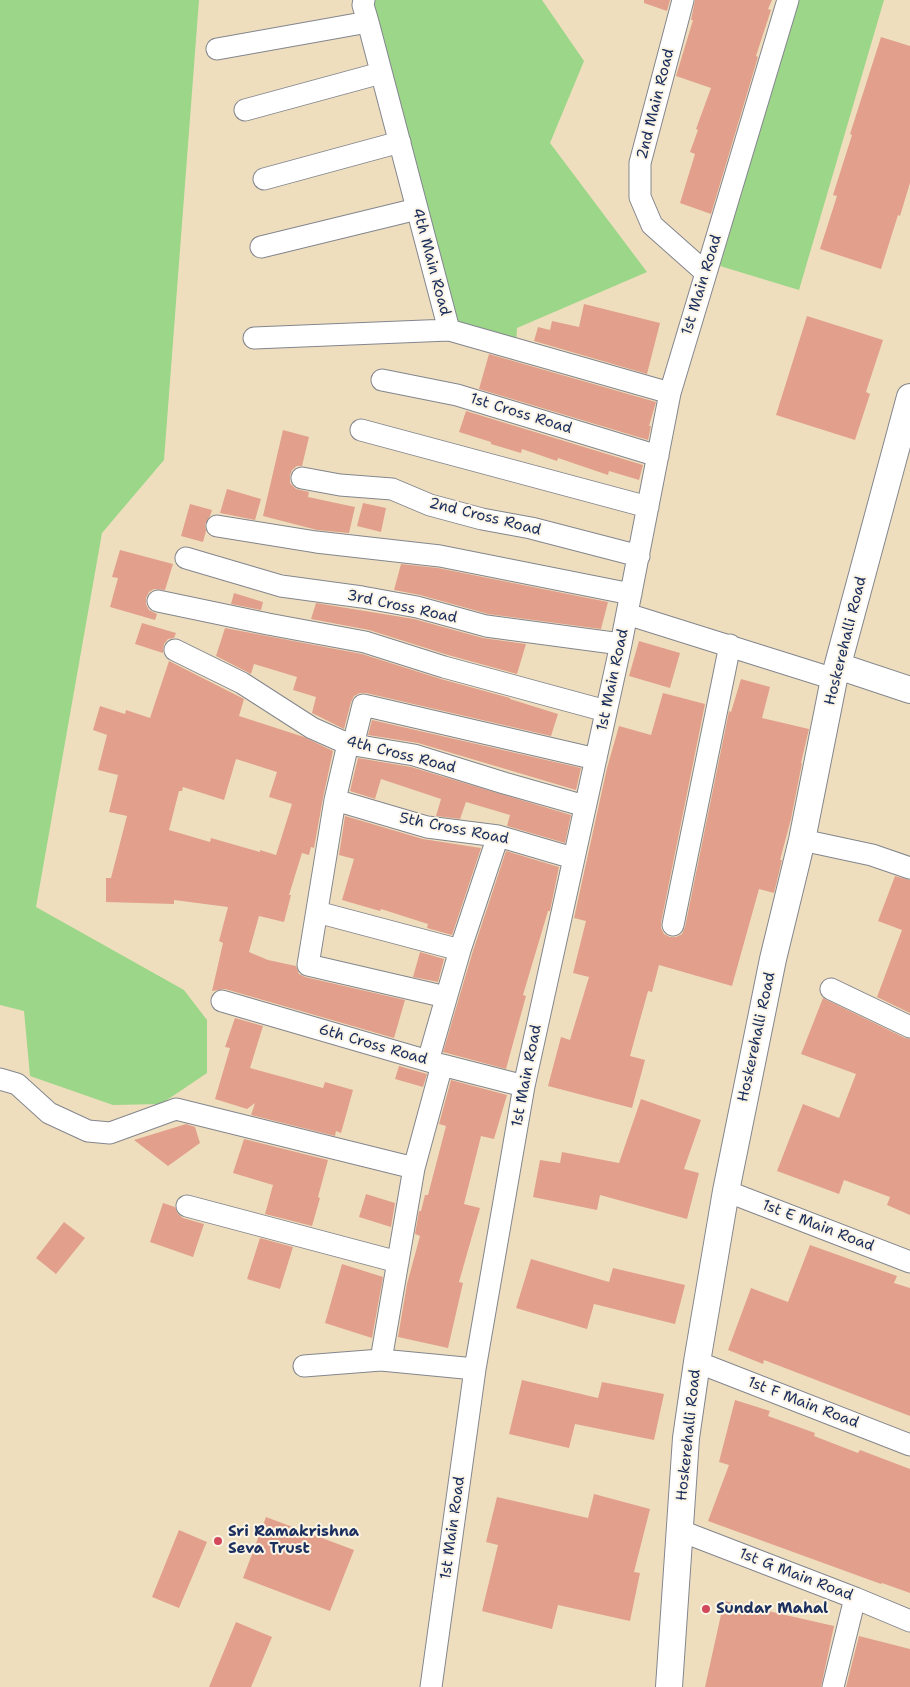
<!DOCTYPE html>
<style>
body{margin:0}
canvas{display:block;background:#eedebd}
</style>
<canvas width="910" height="1687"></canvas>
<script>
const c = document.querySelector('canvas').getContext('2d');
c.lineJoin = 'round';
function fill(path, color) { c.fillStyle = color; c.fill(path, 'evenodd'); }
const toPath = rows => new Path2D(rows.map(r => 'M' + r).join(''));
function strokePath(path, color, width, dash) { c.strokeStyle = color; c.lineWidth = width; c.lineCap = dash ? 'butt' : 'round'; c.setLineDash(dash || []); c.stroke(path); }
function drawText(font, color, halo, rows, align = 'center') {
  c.font = font + ' "Shantell Sans",sans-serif'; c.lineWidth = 4; c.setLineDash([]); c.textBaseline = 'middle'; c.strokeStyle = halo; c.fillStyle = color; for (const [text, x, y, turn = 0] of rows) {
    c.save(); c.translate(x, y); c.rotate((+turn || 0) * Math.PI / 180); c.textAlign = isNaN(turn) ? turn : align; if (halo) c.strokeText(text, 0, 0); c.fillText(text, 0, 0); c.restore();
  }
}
fill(toPath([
 [0,0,199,0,164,460,102,533,36,907,184,990,207,1020,207,1073,161,1104,113,1105,30,1076,24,1011,0,1005],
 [371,0,542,0,584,61,550,143,647,272,517,328,516,346,454,326],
 [797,0,884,0,799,290,720,266]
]), '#9cd689');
fill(toPath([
 [644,0,670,0,667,11,644,3],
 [695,0,772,0,768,9,771,10,756,56,758,57,711,214,680,203,695,154,690,152,698,130,696,129,711,88,676,76,693,20,691,20],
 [881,37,910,46,910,183,900,216,898,215,881,269,820,249,837,196,833,195,852,135,850,134],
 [584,304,660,323,647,374,534,341,538,327,550,330,552,321,579,327],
 [807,316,883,340,866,392,870,394,855,440,776,415],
 [489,354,656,402,649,426,651,426,648,440,479,389],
 [466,411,643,465,639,480,609,471,608,475,558,458,557,461,522,449,521,453,491,444,491,442,459,432],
 [283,430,309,437,302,466,297,466,292,470,290,476,290,483,296,489,309,492,308,497,355,507,349,533,317,530,263,516],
 [227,489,261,499,255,520,220,513],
 [363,503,386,508,381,532,357,526],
 [190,504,212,510,210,516,205,524,206,531,203,542,181,536],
 [120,550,173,564,165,590,154,589,149,592,146,598,146,604,149,610,157,614,155,620,110,607,118,578,112,577],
 [401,564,438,568,608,602,601,629,488,614,420,595,394,590],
 [234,593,263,602,261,610,231,604],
 [316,603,414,619,483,638,526,644,517,674,448,655,369,630,311,619],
 [142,623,176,633,174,638,168,639,164,644,163,653,135,644],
 [225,628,362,654,441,679,510,698,510,699,558,714,551,736,366,693,360,693,354,696,351,702,344,729,312,713,316,697,293,690,297,677,254,664,251,674,216,656],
 [639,641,680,653,670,688,629,676],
 [169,661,244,699,239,716,304,737,333,751,323,798,314,848,311,847,309,855,302,853,289,895,291,895,284,922,259,916,249,952,268,960,296,966,299,974,305,977,405,1000,394,1038,225,989,212,991,223,943,219,941,228,907,174,900,174,904,106,902,106,878,111,878,127,816,109,812,118,775,98,770,107,735,93,730,100,706,125,714,126,710,150,718],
 [236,759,277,772,269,797,292,804,276,855,260,850,260,852,211,838,210,842,169,830,179,791,182,791,183,787,224,800],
 [741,679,770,687,762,718,809,729,801,763,802,763,791,819,780,860,782,860,774,893,759,889,732,986,659,965,652,992,648,991,630,1056,645,1060,632,1108,548,1086,561,1037,570,1040,589,977,573,973,586,921,574,918,607,768,619,726,651,735,663,693,705,704,661,923,661,928,664,934,670,937,676,937,682,934,685,927,729,711,731,712],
 [372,720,581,768,576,790,418,743,368,735],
 [358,758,411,767,571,815,565,843,507,826,510,815,466,802,460,819,436,816,441,799,381,779,375,799,350,791],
 [345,816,423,839,481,848,452,935,427,928,428,924,381,909,380,911,342,900,354,859,339,855],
 [506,851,559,867,550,911,548,911,523,995,526,996,506,1069,443,1052,472,954],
 [895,876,910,880,910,1013,877,997,902,930,878,921],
 [420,952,444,959,438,982,413,977],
 [823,998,905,1038,910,1039,910,1215,887,1205,890,1197,844,1180,839,1194,777,1171,803,1104,839,1118,856,1074,801,1054],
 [235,1018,263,1026,250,1068,323,1088,325,1082,353,1090,341,1133,336,1131,335,1136,251,1115,255,1103,247,1109,215,1099,230,1048,225,1047],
 [399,1066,427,1074,423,1087,395,1079],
 [451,1080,507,1095,494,1139,481,1136,464,1204,480,1208,459,1282,463,1283,448,1348,398,1337,407,1284,420,1236,415,1234,419,1211,421,1211,425,1195,428,1195,446,1126,439,1124],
 [641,1099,701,1120,684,1169,699,1173,687,1219,600,1195,597,1210,533,1197,540,1160,560,1163,562,1152,619,1163],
 [186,1124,195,1127,200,1143,168,1166,134,1140],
 [244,1139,328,1160,318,1197,320,1198,312,1226,265,1214,273,1185,233,1173],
 [366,1194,395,1203,391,1227,359,1217],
 [163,1203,175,1207,178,1214,183,1218,204,1224,193,1257,150,1242],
 [64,1222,85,1238,56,1274,36,1258],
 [260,1238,293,1247,280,1289,247,1279],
 [810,1245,897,1276,894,1283,910,1288,910,1416,764,1360,763,1364,728,1350,751,1288,788,1302],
 [531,1259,609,1282,613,1268,685,1285,675,1324,594,1304,587,1329,516,1308],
 [342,1264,383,1277,372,1338,325,1323],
 [522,1380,598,1398,602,1382,664,1394,654,1440,575,1424,569,1448,509,1434],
 [735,1400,770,1411,768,1416,815,1433,814,1436,858,1453,860,1450,910,1469,910,1593,882,1583,881,1584,708,1521,729,1465,719,1462],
 [594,1494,650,1509,634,1572,640,1573,630,1621,558,1605,552,1629,482,1611,498,1545,486,1542,497,1497,588,1518],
 [266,1517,354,1550,330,1611,243,1578],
 [179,1530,207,1542,179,1608,152,1597],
 [724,1601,834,1626,821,1687,705,1687],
 [236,1622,272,1637,251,1687,209,1687],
 [859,1636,910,1649,910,1687,846,1687]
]), '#e2a08c');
const minor = toPath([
 [364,0,363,5,368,22,449,330,670,393],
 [683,0,640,163,640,197,652,225,706,273],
 [217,49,368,22],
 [245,110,381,73],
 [264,179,400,142],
 [261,247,417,209],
 [254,338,449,330],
 [382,380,457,395,658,456],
 [361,430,648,507],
 [302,478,340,485,392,489,430,505,482,519,531,528,639,556],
 [217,526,316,542,440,556,631,594],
 [186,558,281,586,362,597,417,607,486,626,621,644],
 [158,601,268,624,365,642,444,667,606,711],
 [627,614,834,679],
 [175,650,242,683,312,728,348,744,414,755,504,783,585,806],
 [348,744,335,800,308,965,446,997],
 [353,745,363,705,596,759],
 [335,800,427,827,498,836,573,858],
 [802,840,872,855,910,868],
 [317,912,460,950],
 [673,925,730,645],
 [831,989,910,1027],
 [222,1001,442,1065,524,1086],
 [428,1061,460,950,498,836],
 [0,1079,17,1084,49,1113,88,1131,110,1133,176,1109,414,1168,442,1065],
 [726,1191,910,1262],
 [187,1206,398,1262],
 [381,1360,414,1168],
 [697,1362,910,1445],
 [304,1366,381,1360,475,1369],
 [681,1531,855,1598,910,1621],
 [431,1687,475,1369,524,1086,621,644,670,393,788,0],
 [833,1687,855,1598]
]);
const tertiary = toPath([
 [838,666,910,690],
 [669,1687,686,1438,697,1362,726,1191,773,959,802,840,834,679,910,397]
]);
strokePath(minor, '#84868e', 23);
strokePath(tertiary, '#84868e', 28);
strokePath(minor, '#fff', 21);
strokePath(tertiary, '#fff', 26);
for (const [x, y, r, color] of [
 [218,1541,5,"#d1495b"],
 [706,1609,5,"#d1495b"]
]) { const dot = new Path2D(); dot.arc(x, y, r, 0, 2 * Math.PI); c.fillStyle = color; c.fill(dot); strokePath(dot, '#fcf5e5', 2); }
drawText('15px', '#1b2f5e', '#fcf5e5', [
 ["2nd Main Road",656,104,-76],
 ["4th Main Road",431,262,75],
 ["1st Main Road",702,285,-73],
 ["1st Cross Road",521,414,17],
 ["2nd Cross Road",485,517,14],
 ["3rd Cross Road",402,607,12],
 ["Hoskerehalli Road",846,641,-76],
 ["1st Main Road",613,680,-78],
 ["4th Cross Road",401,755,14],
 ["5th Cross Road",454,829,11],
 ["Hoskerehalli Road",757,1037,-78],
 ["6th Cross Road",373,1045,16],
 ["1st Main Road",527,1076,-79],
 ["1st E Main Road",818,1226,21],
 ["1st F Main Road",803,1403,21],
 ["Hoskerehalli Road",689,1435,-84],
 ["1st Main Road",453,1528,-82],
 ["1st G Main Road",796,1575,21]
]);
drawText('bold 15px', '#1b2f5e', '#fcf5e5', [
 ["Sri Ramakrishna",228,1532],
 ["Seva Trust",228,1549],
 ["Sundar Mahal",716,1609]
], 'left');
</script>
